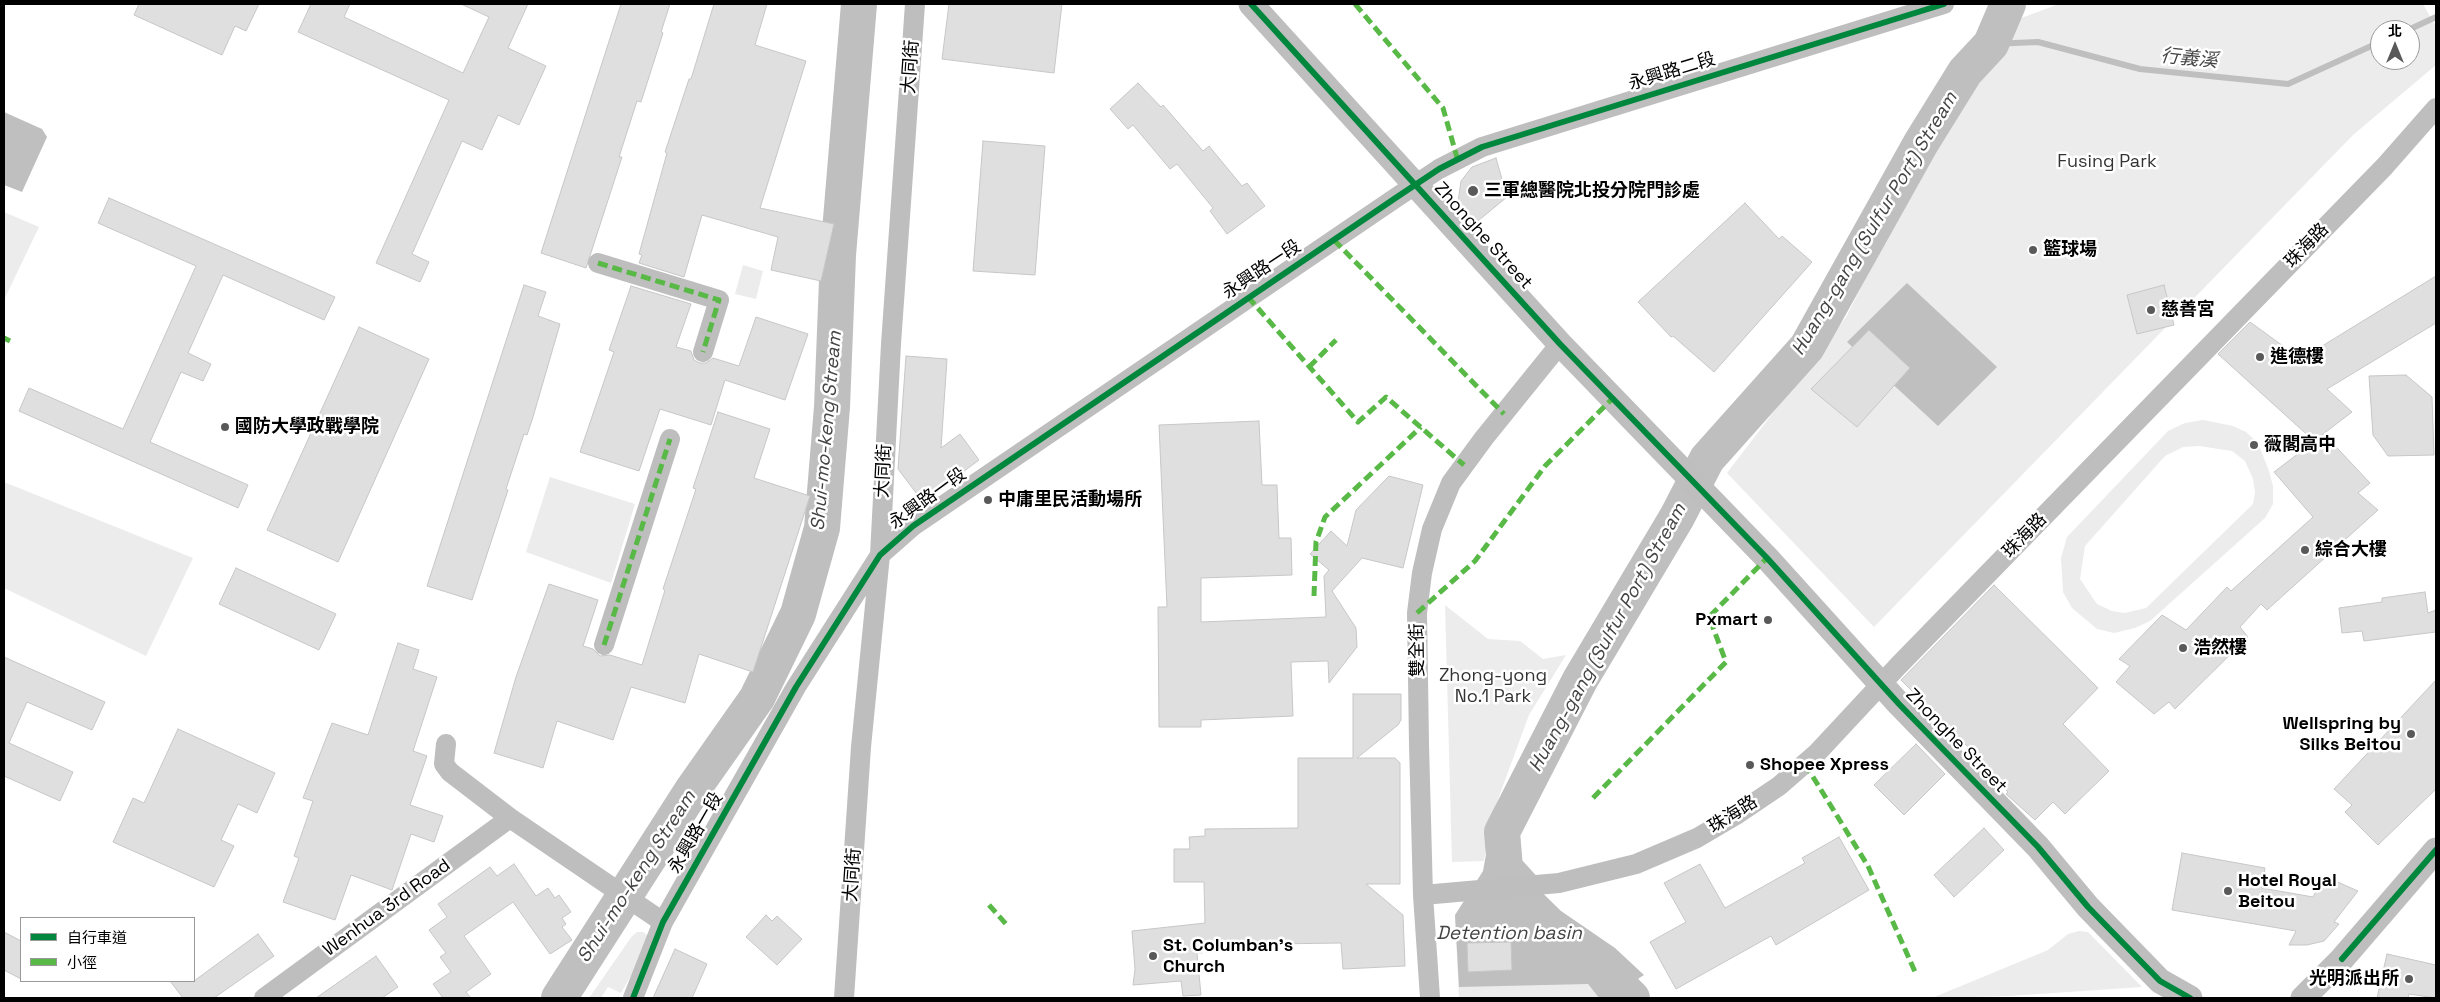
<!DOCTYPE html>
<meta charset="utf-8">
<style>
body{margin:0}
#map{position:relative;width:2440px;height:1002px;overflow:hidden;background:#fff;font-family:"Space Grotesk","Noto Sans TC",sans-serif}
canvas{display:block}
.frame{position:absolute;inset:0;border:5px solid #000;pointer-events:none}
.legend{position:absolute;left:20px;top:917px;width:175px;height:65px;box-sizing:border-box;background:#fff;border:1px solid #999;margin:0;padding:6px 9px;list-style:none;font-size:15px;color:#000}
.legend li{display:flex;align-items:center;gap:10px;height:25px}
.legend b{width:25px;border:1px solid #999}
.north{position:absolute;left:2370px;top:20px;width:50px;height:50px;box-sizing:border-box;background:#fff;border:1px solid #999;border-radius:50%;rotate:0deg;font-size:14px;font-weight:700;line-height:20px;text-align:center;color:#000}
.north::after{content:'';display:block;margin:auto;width:18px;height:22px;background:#595959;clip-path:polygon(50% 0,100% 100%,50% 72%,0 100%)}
</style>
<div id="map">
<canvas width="2440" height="1002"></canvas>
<div class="frame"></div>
<ul class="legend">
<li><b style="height:6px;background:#00873e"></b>自行車道</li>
<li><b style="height:6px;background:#58b947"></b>小徑</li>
</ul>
<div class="north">北</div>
</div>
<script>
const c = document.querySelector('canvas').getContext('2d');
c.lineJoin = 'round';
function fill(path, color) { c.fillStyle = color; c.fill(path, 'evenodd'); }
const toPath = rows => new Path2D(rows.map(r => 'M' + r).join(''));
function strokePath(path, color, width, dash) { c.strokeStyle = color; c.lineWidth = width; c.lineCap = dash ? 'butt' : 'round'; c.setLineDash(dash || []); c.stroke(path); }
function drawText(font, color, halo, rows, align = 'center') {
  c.font = font + ' "Space Grotesk","Noto Sans TC",sans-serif'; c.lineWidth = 5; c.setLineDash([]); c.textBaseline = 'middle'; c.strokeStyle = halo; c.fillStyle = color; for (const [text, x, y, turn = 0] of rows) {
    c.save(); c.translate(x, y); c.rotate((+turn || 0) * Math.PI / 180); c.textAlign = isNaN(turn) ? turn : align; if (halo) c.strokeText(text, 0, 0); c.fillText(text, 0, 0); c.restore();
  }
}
fill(toPath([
 [2059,4,2423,4,2436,27,2436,65,2353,135,1874,627,1727,473,1846,317,1892,227,1946,130,1997,27],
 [2380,30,2410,30,2410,60,2380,60],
 [4,212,39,227,4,300],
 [743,265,763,271,756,299,735,294],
 [2203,420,2233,426,2246,432,2258,443,2269,471,2273,486,2273,504,2265,518,2150,621,2135,628,2114,633,2097,629,2072,608,2063,592,2061,558,2067,537,2168,431,2185,423],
 [2199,446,2232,451,2245,461,2253,479,2255,492,2253,504,2146,608,2125,613,2112,611,2097,604,2080,579,2085,546,2165,456,2183,447],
 [550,477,635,504,611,583,526,552],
 [4,482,193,558,146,656,4,588],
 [1445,605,1488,639,1520,641,1543,659,1566,655,1529,715,1490,821,1484,861,1452,862],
 [1483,912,1588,984,1599,998,1459,998,1455,915],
 [2079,931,2088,932,2142,987,2009,996,1932,998,2048,950,2068,934],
 [637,932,643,932,647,935,648,946,621,993,608,987,601,998,589,998,632,936]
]), '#ececec');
fill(toPath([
 [4,112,42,129,47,137,22,192,4,185],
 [1907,283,1997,367,1938,426,1847,342],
 [1514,848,1516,867,1561,911,1615,948,1644,975,1609,998,1599,998,1588,984,1459,987,1455,915,1483,871,1487,849]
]), '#bfbfbf');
strokePath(toPath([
 [2408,30,2436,17],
 [1991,44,2038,42,2140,69,2288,84,2380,42]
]), '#bfbfbf', 6);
strokePath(toPath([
 [1525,890,1505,868,1502,832,1580,680,1677,517,1707,459,1807,347,1921,143,1965,72,1991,44,2008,4],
 [1588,955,1632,998],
 [559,998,693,789,757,698,798,614,822,528,832,407,838,255,859,4]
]), '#bfbfbf', 36);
const building = toPath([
 [139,4,259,4,246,31,235,26,222,55,134,15,139,4],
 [311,4,350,4,344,17,463,73,489,17,461,4,528,4,508,48,546,66,519,125,498,115,482,150,462,141,412,254,429,262,420,282,376,263,449,100,298,32,311,4],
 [621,4,670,4,661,32,663,33,641,102,637,101,619,157,622,157,586,268,541,253,621,4],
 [714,4,767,4,755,45,806,61,760,208,834,224,821,281,771,270,778,237,702,215,684,277,639,263,642,255,639,254,667,153,665,152,689,79,691,79,714,4],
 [949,4,1062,4,1054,73,942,59,949,4],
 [1138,83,1161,107,1163,105,1203,151,1209,146,1242,186,1247,183,1265,206,1227,234,1210,211,1213,208,1177,164,1170,169,1133,125,1128,129,1110,109,1138,83],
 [983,141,1045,146,1035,275,973,271,983,141],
 [1496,158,1507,197,1473,225,1461,210,1458,202,1461,181,1472,167,1496,158],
 [109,198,335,297,324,320,223,275,188,353,211,364,203,381,181,372,150,442,248,485,238,508,19,411,29,388,123,429,196,266,98,223,109,198],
 [1745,203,1779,239,1782,236,1812,262,1714,372,1673,336,1671,337,1638,302,1745,203],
 [2436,276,2436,323,2327,389,2352,412,2314,441,2218,354,2250,322,2301,359,2436,276],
 [524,285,546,292,538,316,560,324,533,417,527,435,524,434,506,489,508,490,472,600,427,586,524,285],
 [2164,285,2174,325,2137,334,2127,295,2164,285],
 [631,286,691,304,676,347,691,351,694,360,700,363,706,363,713,358,739,366,756,317,808,334,785,400,725,380,711,425,660,409,639,471,580,452,614,352,609,350,631,286],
 [359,327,429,359,338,562,267,530,359,327],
 [1869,330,1910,368,1857,427,1811,389,1869,330],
 [906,356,947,359,941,448,960,434,979,460,923,502,898,469,906,356],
 [2406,375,2432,397,2434,455,2388,456,2373,435,2369,376,2406,375],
 [718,412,770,429,754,478,810,496,753,672,699,654,685,703,631,687,613,740,557,721,543,768,494,753,516,677,549,584,598,600,583,646,593,649,600,656,610,655,642,665,665,590,663,589,696,489,693,488,718,412],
 [1259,421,1262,485,1277,485,1279,538,1291,538,1292,575,1201,578,1201,622,1326,617,1324,576,1329,570,1310,554,1331,531,1347,546,1356,510,1389,476,1423,485,1403,568,1362,558,1332,591,1356,628,1357,647,1329,683,1328,661,1291,662,1293,716,1201,720,1201,727,1159,727,1158,607,1167,607,1159,425,1259,421],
 [2324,434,2370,483,2358,493,2378,510,2267,610,2261,604,2240,627,2248,637,2175,709,2169,702,2154,714,2116,682,2130,666,2119,659,2162,615,2186,630,2227,587,2231,591,2313,517,2274,472,2324,434],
 [236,568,336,614,319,650,219,604,236,568],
 [1994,585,2098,688,2063,724,2109,771,2065,814,2053,802,2035,820,2006,794,2008,792,1990,774,1993,772,1901,680,1994,585],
 [2425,592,2428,613,2436,610,2436,632,2364,641,2362,631,2342,633,2339,608,2382,602,2382,598,2425,592],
 [398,643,419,650,413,669,437,677,413,751,427,756,410,805,443,816,434,842,411,834,392,890,351,875,335,920,283,902,299,858,294,856,313,801,303,798,332,723,368,735,398,643],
 [4,657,105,702,92,730,27,702,9,743,73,772,60,801,4,776,4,657],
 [2436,680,2436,789,2378,845,2345,812,2352,805,2334,789,2436,680],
 [1353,694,1401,694,1401,720,1398,725,1357,758,1395,758,1400,763,1400,884,1366,884,1403,915,1405,966,1343,969,1341,943,1201,945,1202,953,1197,953,1201,995,1183,996,1181,981,1133,985,1135,969,1132,931,1205,923,1204,882,1174,882,1174,849,1190,849,1189,837,1205,836,1205,829,1298,828,1298,758,1353,758,1353,694],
 [178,729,275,773,257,813,238,804,221,840,234,846,214,887,113,842,133,798,144,803,178,729],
 [1916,744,1945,774,1904,815,1874,785,1916,744],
 [1984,828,2004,850,1954,897,1934,875,1984,828],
 [1839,837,1869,890,1776,945,1771,936,1676,989,1650,942,1686,922,1664,883,1700,864,1725,908,1805,863,1802,858,1839,837],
 [2182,853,2265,868,2262,888,2313,897,2324,876,2358,891,2334,922,2339,924,2324,941,2307,945,2289,945,2296,931,2172,910,2182,853],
 [514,864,536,896,548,888,555,898,559,895,571,912,562,918,566,924,562,927,572,940,550,954,513,902,464,936,491,974,466,992,471,998,443,998,433,984,451,972,440,957,446,953,429,930,447,917,438,904,490,867,497,876,514,864],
 [766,915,772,921,777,916,802,939,777,965,746,937,766,915],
 [4,932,21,941,21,979,4,970,4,932],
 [258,934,274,956,214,998,183,998,170,981,194,981,258,934],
 [1511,942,1512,970,1468,972,1467,943,1511,942],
 [675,949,707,964,692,998,653,998,675,949],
 [2387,954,2436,965,2436,998,2409,994,2408,998,2377,998,2387,954],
 [376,956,398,987,382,998,316,998,376,956]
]);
fill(building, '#dfdfdf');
strokePath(building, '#c7c7c7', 1);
strokePath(toPath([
 [598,263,719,300,703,352],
 [604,645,670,439],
 [446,744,444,764,450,772,510,818,663,922],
 [1423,895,1559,883,1636,864,1697,838,1736,815,1779,786,1817,753,1898,666,2385,166,2436,108],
 [264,998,510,818],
 [633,998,663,922,796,687,880,555,913,526,1394,199,1439,169,1482,147,1944,4],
 [844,998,861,747,880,555,891,344,915,4],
 [1430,998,1423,895,1419,744,1417,613,1422,573,1432,529,1451,483,1484,438,1560,344]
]), '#bebebe', 20);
strokePath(toPath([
 [1251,4,1560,344,1767,558,1899,704,2038,847,2088,907,2160,981,2190,998],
 [2303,998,2342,959,2436,850]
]), '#bebebe', 25);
strokePath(toPath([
 [1355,4,1443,108,1458,161],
 [1334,240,1504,414],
 [598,263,719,300,703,352],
 [1248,297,1358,422,1386,397,1464,465],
 [4,338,10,341],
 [1309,367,1336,340],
 [1314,596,1316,542,1325,517,1421,427],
 [1417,613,1475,561,1545,466,1613,398],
 [604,645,670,439],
 [1805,764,1868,866,1916,974],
 [1593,798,1726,662,1709,617,1767,558],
 [989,905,1006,924]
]), '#58b947', 5, [10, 5]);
strokePath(toPath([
 [1251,4,1560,344,1767,558,1899,704,2038,847,2088,907,2160,981,2190,998],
 [2342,959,2436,850],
 [633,998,663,922,796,687,880,555,913,526,1394,199,1439,169,1482,147,1944,4]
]), '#00873e', 6);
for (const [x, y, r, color] of [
 [1473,191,6,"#595959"],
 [2033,250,5,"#595959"],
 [2151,310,5,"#595959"],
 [2260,357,5,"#595959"],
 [225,427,5,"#595959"],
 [2254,445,5,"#595959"],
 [988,500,5,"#595959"],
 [2305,550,5,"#595959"],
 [1768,620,5,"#595959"],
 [2183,648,5,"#595959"],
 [2411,734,5,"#595959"],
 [1750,765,5,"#595959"],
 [2228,891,5,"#595959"],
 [1153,956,5,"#595959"],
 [2409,979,5,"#595959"]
]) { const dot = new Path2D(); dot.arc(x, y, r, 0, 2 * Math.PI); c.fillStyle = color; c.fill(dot); strokePath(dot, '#fff', 2); }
drawText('18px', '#000', '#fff', [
 ["大同街",911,67,-86],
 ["永興路二段",1672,72,-17],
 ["Zhonghe Street",1483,236,48],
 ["珠海路",2307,246,-46],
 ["永興路一段",1262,270,-34],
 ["大同街",884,471,-87],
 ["永興路一段",928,499,-36],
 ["珠海路",2025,536,-46],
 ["雙全街",1418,650,-91],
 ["Zhonghe Street",1956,741,46],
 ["珠海路",1733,815,-32],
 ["永興路一段",696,833,-60],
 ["大同街",853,875,-86],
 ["Wenhua 3rd Road",387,908,-36]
]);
drawText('18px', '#333', '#fff', [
 ["Fusing Park",2107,162],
 ["Zhong-yong",1493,676],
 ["No.1 Park",1493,697]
]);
drawText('bold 18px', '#000', '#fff', [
 ["三軍總醫院北投分院門診處",1484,191],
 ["籃球場",2043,250],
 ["慈善宮",2161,310],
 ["進德樓",2270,357],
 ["國防大學政戰學院",235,427],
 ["薇閣高中",2264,445],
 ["中庸里民活動場所",998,500],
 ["綜合大樓",2315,550],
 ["Pxmart",1758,620,"right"],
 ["浩然樓",2193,648],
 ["Wellspring by",2401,724,"right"],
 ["Silks Beitou",2401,745,"right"],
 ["Shopee Xpress",1760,765],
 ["Hotel Royal",2238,881],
 ["Beitou",2238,902],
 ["St. Columban's",1163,946],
 ["Church",1163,967],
 ["光明派出所",2399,979,"right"]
], 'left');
drawText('italic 19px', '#444', '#fff', [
 ["行義溪",2189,59,6],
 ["Huang-gang (Sulfur Port) Stream",1875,224,-59],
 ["Shui-mo-keng Stream",827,431,-85],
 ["Huang-gang (Sulfur Port) Stream",1608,638,-61],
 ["Shui-mo-keng Stream",637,877,-57],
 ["Detention basin",1509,934]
]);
</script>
